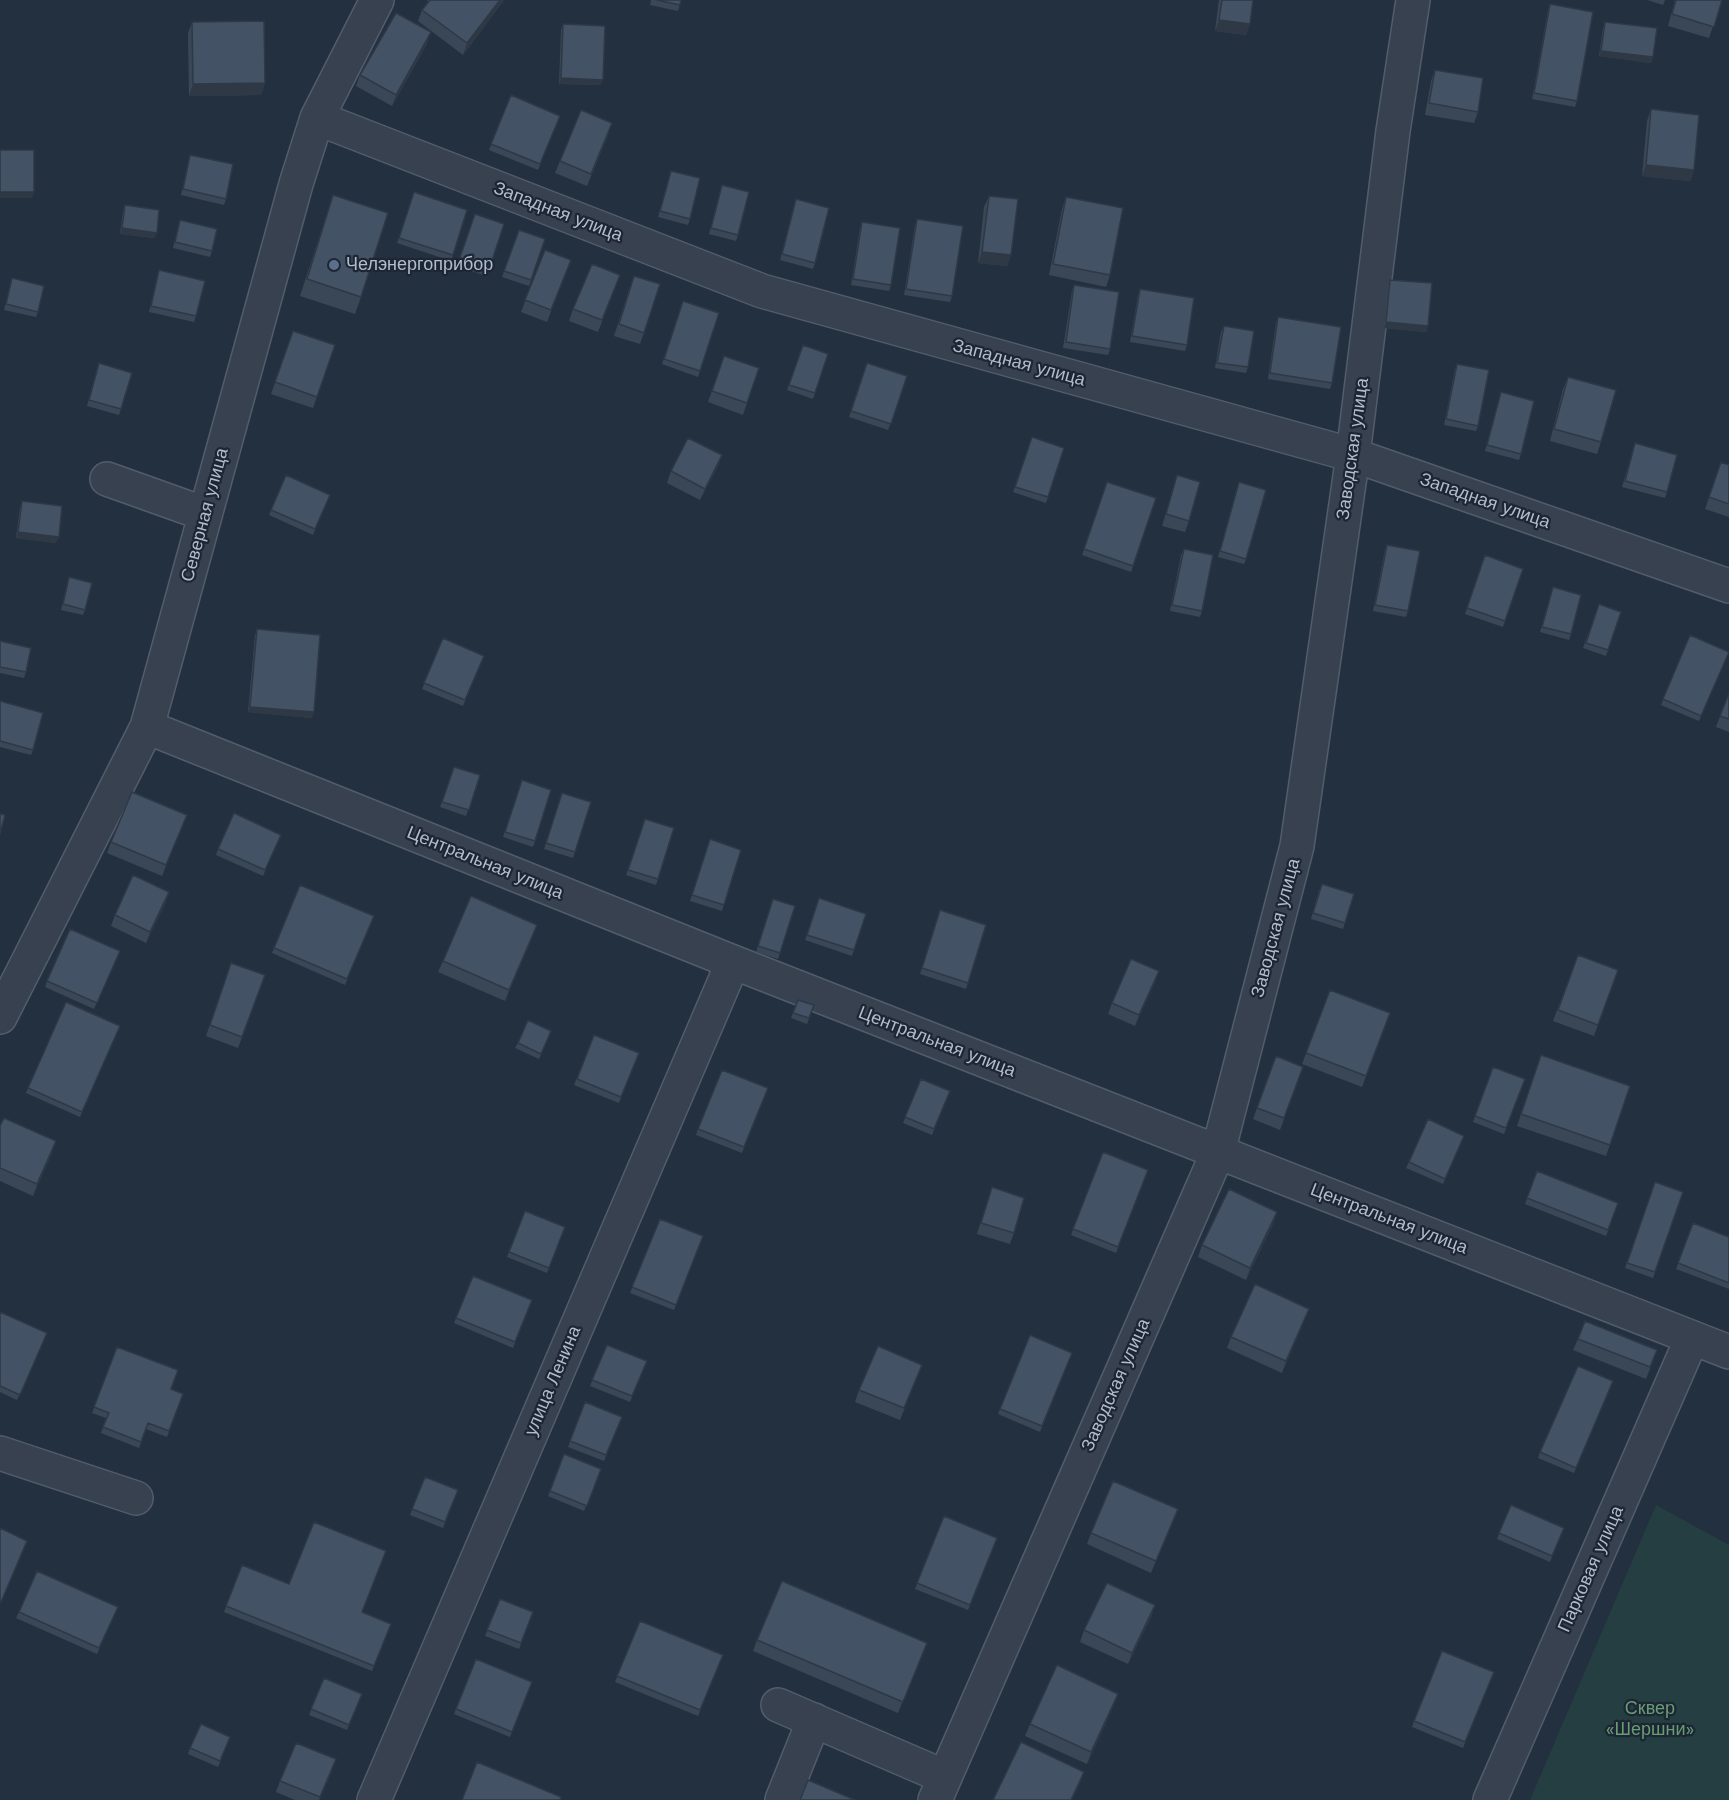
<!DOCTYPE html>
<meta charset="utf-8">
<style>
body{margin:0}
canvas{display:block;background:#223040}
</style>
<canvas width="1729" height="1800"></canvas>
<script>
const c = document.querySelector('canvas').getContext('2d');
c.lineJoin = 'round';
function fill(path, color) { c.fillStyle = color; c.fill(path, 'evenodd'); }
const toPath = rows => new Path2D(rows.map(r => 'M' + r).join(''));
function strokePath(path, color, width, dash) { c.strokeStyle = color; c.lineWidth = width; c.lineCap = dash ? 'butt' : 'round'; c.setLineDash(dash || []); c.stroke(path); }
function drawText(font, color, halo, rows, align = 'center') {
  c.font = font + ' "Work Sans",sans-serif'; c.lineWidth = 4.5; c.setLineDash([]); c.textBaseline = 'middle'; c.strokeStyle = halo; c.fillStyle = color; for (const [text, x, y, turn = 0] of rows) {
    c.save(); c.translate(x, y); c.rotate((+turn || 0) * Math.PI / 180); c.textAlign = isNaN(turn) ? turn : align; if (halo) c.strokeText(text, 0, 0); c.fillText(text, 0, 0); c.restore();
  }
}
fill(toPath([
 [1656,1505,1729,1545,1729,1800,1530,1800]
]), '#243e41');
const minor = toPath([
 [317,118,762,291,1353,455,1729,586],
 [107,479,205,514],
 [147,727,733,962,1729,1352],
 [0,1017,147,727,296,184,317,118,377,0],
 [0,1453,136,1498],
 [778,1705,945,1777],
 [374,1800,733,962],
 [782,1800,814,1720],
 [935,1800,1218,1152,1297,846,1353,455,1393,131,1413,0],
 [1490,1800,1692,1338]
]);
strokePath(minor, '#525c6a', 36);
strokePath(minor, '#37414f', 33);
fill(toPath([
 [427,0,504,0,463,55,418,21,422,10,428,2],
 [651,0,681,0,678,11,650,5],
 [1219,0,1253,0,1246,35,1215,31],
 [1647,0,1665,0,1663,5],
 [1675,0,1722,0,1709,38,1668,26],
 [1550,4,1577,101,1575,107,1532,99,1548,10],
 [192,22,265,83,261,95,189,96,188,33],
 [1605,22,1653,57,1651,63,1599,56,1603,28],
 [563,24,601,85,559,84,561,30],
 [427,44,392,106,356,86,360,75],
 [1435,70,1478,112,1474,123,1425,115,1431,81],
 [511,95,560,116,538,170,489,150],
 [1651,109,1694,170,1690,181,1642,176,1647,121],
 [608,135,587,186,555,173,560,161],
 [190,155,226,199,224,205,181,195],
 [671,171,690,219,688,225,658,217],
 [722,185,738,235,736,241,709,234],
 [414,192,467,210,451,261,397,243],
 [333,195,361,297,355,314,300,296],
 [989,196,1011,255,1007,266,978,263,984,207],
 [1066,197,1110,275,1106,287,1049,275,1062,209],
 [796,199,815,263,813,269,780,260],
 [125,205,157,233,154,238,120,234,123,211],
 [475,214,504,224,486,276,457,266],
 [917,219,952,296,950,302,904,295,915,225],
 [180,220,212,251,210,257,173,248],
 [862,222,891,285,889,291,851,285,860,228],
 [519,230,545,239,529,286,502,277],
 [545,250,571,260,547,322,521,312],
 [159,270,196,316,194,322,149,312],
 [620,275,598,332,569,321,573,309],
 [12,278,38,312,36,317,4,310],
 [1390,280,1428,326,1426,332,1384,328,1388,285],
 [1074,285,1110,349,1108,355,1063,348,1072,291],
 [630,287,644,333,640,344,614,336],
 [1140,289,1187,345,1185,351,1130,342,1138,295],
 [683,301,719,313,698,377,662,364],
 [1278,317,1332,383,1330,389,1268,379,1276,323],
 [1224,326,1248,367,1246,373,1215,368,1221,332],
 [293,331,335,345,313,408,271,394],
 [803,345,828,354,813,399,787,390],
 [724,356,759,368,743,415,708,402],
 [867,363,907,376,888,430,849,417],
 [1457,364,1478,426,1476,431,1444,425,1455,369],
 [97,369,121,409,119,415,87,406],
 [1568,377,1601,442,1597,454,1550,441,1563,389],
 [1501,392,1521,454,1519,460,1485,451],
 [1032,437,1064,448,1046,503,1013,492],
 [1635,443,1667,492,1665,498,1622,487],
 [722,455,718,466,700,500,667,483,671,471],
 [1721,462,1729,465,1729,517,1705,509],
 [1177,475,1189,521,1185,532,1162,526],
 [1107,482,1156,498,1131,572,1082,555],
 [1237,488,1246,559,1244,564,1218,557],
 [330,495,313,535,269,515,271,510],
 [22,501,56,543,16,538,20,507],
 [1387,545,1408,611,1406,617,1373,611,1385,550],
 [1184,549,1202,611,1200,617,1170,611,1181,555],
 [1485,555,1523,569,1503,627,1465,614],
 [69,577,85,610,83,615,61,610],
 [1553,587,1571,634,1569,640,1540,632],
 [1599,604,1621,612,1606,656,1583,648],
 [257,629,312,718,248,712,255,635],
 [1690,635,1729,652,1699,721,1661,705],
 [443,638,484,656,463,706,422,689],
 [0,641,26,672,24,678,0,673],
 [1729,693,1729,732,1716,727],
 [0,701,33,750,31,755,0,747],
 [454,767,480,775,466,816,440,807],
 [522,780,551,790,533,847,503,837],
 [562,793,591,802,573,858,544,849],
 [645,819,658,879,656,885,626,875],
 [182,826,162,876,107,853,111,842],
 [281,835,263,876,216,855,218,849],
 [710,839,741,850,722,911,690,901],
 [300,885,374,916,345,985,272,953],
 [1319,890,1354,894,1343,929,1311,919],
 [169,892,165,904,146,943,111,926,115,915],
 [819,898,866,914,852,956,805,940],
 [773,899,795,906,778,959,756,952],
 [940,910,986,925,966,989,920,974],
 [537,925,505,1001,438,972,443,961],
 [1578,955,1618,970,1594,1036,1553,1021],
 [118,957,94,1009,45,987,47,981],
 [231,963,265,975,238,1048,206,1036],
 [1159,971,1135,1026,1108,1014,1112,1003],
 [1330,990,1390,1013,1362,1087,1302,1064],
 [798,1000,814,1005,807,1024,791,1018],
 [120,1026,80,1117,26,1093,28,1088],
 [594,1035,639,1053,619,1103,574,1085],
 [549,1037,539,1059,515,1048,518,1043],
 [1541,1055,1630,1086,1606,1156,1517,1126],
 [1276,1056,1303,1067,1280,1130,1253,1119],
 [1493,1067,1525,1079,1504,1134,1473,1122],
 [921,1079,950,1091,932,1135,903,1123],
 [768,1088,742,1153,696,1135,698,1129],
 [0,1126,52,1153,33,1196,0,1181],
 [1464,1136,1443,1184,1406,1168,1409,1162],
 [1103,1152,1148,1170,1116,1253,1071,1235],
 [1537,1171,1618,1203,1606,1236,1525,1204],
 [1655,1182,1683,1192,1653,1278,1625,1268],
 [992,1187,1014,1233,1010,1244,977,1234],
 [525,1211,565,1227,547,1273,507,1257],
 [1277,1212,1273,1224,1246,1280,1198,1257,1202,1245],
 [660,1219,703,1236,674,1310,630,1293],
 [1693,1223,1729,1237,1729,1289,1676,1269],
 [473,1276,532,1300,513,1348,454,1323],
 [1309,1309,1282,1373,1227,1348,1231,1337],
 [0,1312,47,1333,17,1400,0,1392],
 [1030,1335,1072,1353,1040,1432,998,1414],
 [1578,1339,1653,1361,1646,1379,1573,1350],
 [607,1345,647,1361,630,1402,590,1386],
 [117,1347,171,1389,183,1394,167,1437,146,1429,139,1448,101,1433,106,1418,92,1413],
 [922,1365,900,1420,855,1402,859,1390],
 [1611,1387,1574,1473,1538,1458,1540,1452],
 [585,1402,622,1417,604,1461,568,1447],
 [564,1454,601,1469,584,1511,548,1496],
 [425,1477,458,1490,443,1528,410,1515],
 [1511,1505,1564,1528,1550,1562,1497,1539],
 [1178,1509,1151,1573,1087,1544,1091,1533],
 [944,1516,997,1538,968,1610,915,1589],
 [242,1565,391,1624,372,1671,224,1612],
 [500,1599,533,1612,519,1649,485,1636],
 [1155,1605,1151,1617,1128,1664,1080,1642,1084,1630],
 [118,1607,97,1654,16,1618,19,1612],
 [640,1621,723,1655,698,1716,615,1682],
 [757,1640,927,1643,898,1713,753,1651],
 [476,1659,532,1682,510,1737,454,1714],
 [1494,1672,1463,1748,1412,1727,1414,1721],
 [324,1678,362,1694,347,1730,309,1715],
 [1118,1694,1114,1705,1087,1764,1025,1736,1030,1724],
 [228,1743,218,1767,188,1754,190,1748],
 [332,1771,319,1800,295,1800,276,1792,280,1781]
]), '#3a4756');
fill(toPath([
 [500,0,504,0,463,55,467,43],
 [1219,20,1250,24,1246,35,1215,31],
 [431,32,427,44,392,106,396,95],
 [1601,51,1653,57,1651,63,1599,56],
 [561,78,603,80,601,85,559,84],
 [265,83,261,95,189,96,193,84],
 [1646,165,1694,170,1690,181,1642,176],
 [0,192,34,192,32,198,0,198],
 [122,228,157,233,154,238,120,234],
 [982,252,1011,255,1007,266,978,263],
 [1386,322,1428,326,1426,332,1384,328],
 [722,455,718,466,700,500,705,489],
 [18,532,59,537,56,543,16,538],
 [250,707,314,712,312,718,248,712],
 [169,892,165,904,146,943,150,932],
 [537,925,533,937,505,1001,509,990],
 [1159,971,1155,983,1135,1026,1139,1015],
 [56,1141,52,1153,33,1196,37,1184],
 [1277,1212,1273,1224,1246,1280,1250,1268],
 [1309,1309,1305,1320,1282,1373,1286,1361],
 [1178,1509,1174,1521,1151,1573,1156,1561],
 [27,1541,23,1552,0,1606,1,1602],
 [1155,1605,1151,1617,1128,1664,1132,1653],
 [1118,1694,1114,1705,1087,1764,1091,1752],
 [1084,1772,1080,1784,1072,1800,1071,1800]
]), '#2f3946');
const building = toPath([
 [430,0,500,0,467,43,422,10,430,0],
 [657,0,681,0,680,5,657,0],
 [1222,0,1253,0,1250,24,1219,20,1222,0],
 [1676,0,1722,0,1714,27,1672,14,1676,0],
 [1550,4,1593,12,1577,101,1534,93,1550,4],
 [396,13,431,32,396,95,360,75,396,13],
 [264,21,265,83,193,84,192,22,264,21],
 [1605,22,1657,28,1653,57,1601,51,1605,22],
 [563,24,605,26,603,80,561,78,563,24],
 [1435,70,1483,78,1478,112,1429,103,1435,70],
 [511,95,560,116,540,164,491,144,511,95],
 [1651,109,1699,115,1694,170,1646,165,1651,109],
 [581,110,612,123,591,174,560,161,581,110],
 [0,150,34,150,34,192,0,192,0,150],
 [190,155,233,164,226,199,183,189,190,155],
 [671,171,700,178,690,219,660,211,671,171],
 [722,185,749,192,738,235,711,228,722,185],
 [414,192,467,210,453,255,399,238,414,192],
 [333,195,388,213,361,297,307,279,333,195],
 [989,196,1018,199,1011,255,982,252,989,196],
 [1066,197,1123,208,1110,275,1053,264,1066,197],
 [796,199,829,208,815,263,782,254,796,199],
 [125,205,159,210,157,233,122,228,125,205],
 [475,214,504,224,489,270,459,260,475,214],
 [917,219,963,226,952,296,906,289,917,219],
 [180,220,217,229,212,251,175,242,180,220],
 [862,222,900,228,891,285,853,279,862,222],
 [519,230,545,239,531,280,504,271,519,230],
 [545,250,571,260,551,310,525,300,545,250],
 [592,264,620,275,602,320,573,309,592,264],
 [159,270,205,281,196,316,151,306,159,270],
 [634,276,660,284,644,333,619,324,634,276],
 [12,278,44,286,38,312,6,304,12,278],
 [1390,280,1432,283,1428,326,1386,322,1390,280],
 [1074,285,1119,292,1110,349,1066,342,1074,285],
 [1140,289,1194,298,1187,345,1132,336,1140,289],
 [683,301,719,313,700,371,664,359,683,301],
 [1278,317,1341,327,1332,383,1270,373,1278,317],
 [1224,326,1254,331,1248,367,1217,363,1224,326],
 [293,331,335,345,317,397,275,382,293,331],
 [803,345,828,354,815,393,789,385,803,345],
 [724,356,759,368,747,403,712,391,724,356],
 [99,363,132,373,121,409,89,400,99,363],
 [867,363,907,376,891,424,851,411,867,363],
 [1457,364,1489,370,1478,426,1446,419,1457,364],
 [1568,377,1616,390,1601,442,1554,429,1568,377],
 [1501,392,1534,401,1521,454,1487,445,1501,392],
 [1032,437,1064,448,1048,497,1015,487,1032,437],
 [688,438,722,455,705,489,671,471,688,438],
 [1635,443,1677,455,1667,492,1625,481,1635,443],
 [1721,462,1729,465,1729,504,1709,497,1721,462],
 [286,475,330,495,315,529,271,510,286,475],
 [1177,475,1200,482,1189,521,1166,514,1177,475],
 [1107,482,1156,498,1133,566,1084,549,1107,482],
 [1239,482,1266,490,1246,559,1220,551,1239,482],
 [22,501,62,506,59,537,18,532,22,501],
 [1387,545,1420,551,1408,611,1375,605,1387,545],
 [1184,549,1213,555,1202,611,1172,605,1184,549],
 [1485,555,1523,569,1505,621,1467,608,1485,555],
 [69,577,92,583,85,610,63,604,69,577],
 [1553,587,1581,595,1571,634,1542,627,1553,587],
 [1599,604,1621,612,1608,650,1586,643,1599,604],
 [257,629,320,635,314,712,250,707,257,629],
 [1690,635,1729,652,1701,716,1663,699,1690,635],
 [443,638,484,656,465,700,424,683,443,638],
 [0,641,31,648,26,672,0,667,0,641],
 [1729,693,1729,719,1720,716,1729,693],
 [0,701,43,713,33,750,0,741,0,701],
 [454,767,480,775,469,810,442,802,454,767],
 [522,780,551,790,535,841,505,832,522,780],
 [132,792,187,815,166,865,111,842,132,792],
 [562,793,591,802,575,852,546,843,562,793],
 [234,813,281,835,265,870,218,849,234,813],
 [0,814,5,815,0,834,0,814],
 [645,819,674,828,658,879,628,870,645,819],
 [710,839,741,850,724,905,692,895,710,839],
 [133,875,169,892,150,932,115,915,133,875],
 [1322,884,1354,894,1345,923,1313,913,1322,884],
 [300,885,374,916,347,979,274,948,300,885],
 [471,896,537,925,509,990,443,961,471,896],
 [819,898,866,914,854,950,807,935,819,898],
 [773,899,795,906,780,953,758,946,773,899],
 [940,910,986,925,968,983,922,968,940,910],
 [70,929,120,951,97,1003,47,981,70,929],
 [1578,955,1618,970,1598,1025,1558,1010,1578,955],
 [1131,959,1159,971,1139,1015,1112,1003,1131,959],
 [231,963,265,975,242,1037,210,1025,231,963],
 [1330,990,1390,1013,1366,1076,1306,1053,1330,990],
 [798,1000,814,1005,809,1018,793,1013,798,1000],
 [66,1002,120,1026,82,1112,28,1088,66,1002],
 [528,1020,551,1031,541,1054,518,1043,528,1020],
 [594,1035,639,1053,621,1097,577,1079,594,1035],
 [1541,1055,1630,1086,1610,1145,1521,1114,1541,1055],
 [1276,1056,1303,1067,1284,1118,1257,1108,1276,1056],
 [1493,1067,1525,1079,1506,1128,1475,1116,1493,1067],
 [722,1070,768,1088,744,1147,698,1129,722,1070],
 [921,1079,950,1091,934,1129,905,1117,921,1079],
 [4,1118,56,1141,37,1184,0,1168,0,1126,4,1118],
 [1428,1119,1464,1136,1445,1179,1409,1162,1428,1119],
 [1103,1152,1148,1170,1118,1247,1073,1229,1103,1152],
 [1537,1171,1618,1203,1608,1230,1527,1198,1537,1171],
 [1655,1182,1683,1192,1655,1272,1627,1263,1655,1182],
 [992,1187,1024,1198,1014,1233,981,1223,992,1187],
 [1229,1189,1277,1212,1250,1268,1202,1245,1229,1189],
 [525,1211,565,1227,549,1268,509,1252,525,1211],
 [660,1219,703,1236,676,1305,632,1287,660,1219],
 [1693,1223,1729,1237,1729,1283,1678,1263,1693,1223],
 [473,1276,532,1300,515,1342,456,1318,473,1276],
 [1255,1284,1309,1309,1286,1361,1231,1337,1255,1284],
 [0,1312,47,1333,20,1395,0,1386,0,1312],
 [1585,1321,1657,1350,1650,1367,1578,1339,1585,1321],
 [1030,1335,1072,1353,1042,1426,1000,1409,1030,1335],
 [607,1345,647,1361,632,1396,592,1380,607,1345],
 [878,1346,922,1365,904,1408,859,1390,878,1346],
 [117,1347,178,1370,171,1389,183,1394,169,1431,148,1423,141,1442,103,1427,109,1413,94,1407,117,1347],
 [1578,1366,1613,1381,1576,1468,1540,1452,1578,1366],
 [585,1402,622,1417,606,1455,570,1441,585,1402],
 [564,1454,601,1469,587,1506,550,1491,564,1454],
 [425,1477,458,1490,445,1522,412,1509,425,1477],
 [1113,1481,1178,1509,1156,1561,1091,1533,1113,1481],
 [1511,1505,1564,1528,1552,1556,1499,1533,1511,1505],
 [944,1516,997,1538,970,1605,917,1583,944,1516],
 [314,1522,386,1551,362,1612,391,1624,374,1666,226,1606,242,1565,289,1584,314,1522],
 [0,1528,27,1541,1,1602,0,1601,0,1528],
 [37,1571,118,1607,99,1648,19,1612,37,1571],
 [782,1581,927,1643,903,1702,757,1640,782,1581],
 [1107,1583,1155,1605,1132,1653,1084,1630,1107,1583],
 [500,1599,533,1612,521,1643,487,1630,500,1599],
 [640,1621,723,1655,700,1710,617,1676,640,1621],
 [1442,1651,1494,1672,1465,1742,1414,1721,1442,1651],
 [476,1659,532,1682,512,1732,456,1709,476,1659],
 [1057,1665,1118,1694,1091,1752,1030,1724,1057,1665],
 [324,1678,362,1694,349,1725,311,1709,324,1678],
 [201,1724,230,1737,220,1761,190,1748,201,1724],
 [1021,1742,1084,1772,1071,1800,993,1800,1021,1742],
 [296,1743,336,1759,320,1797,280,1781,296,1743],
 [477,1762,561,1797,560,1800,462,1800,477,1762],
 [808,1780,855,1800,800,1800,808,1780]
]);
fill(building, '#435264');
strokePath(building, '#2f3946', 1.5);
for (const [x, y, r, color] of [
 [334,265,6,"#5c6f8a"]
]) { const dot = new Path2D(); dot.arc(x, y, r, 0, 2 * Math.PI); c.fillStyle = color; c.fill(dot); strokePath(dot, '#1c2634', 2); }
drawText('18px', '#b3bcca', '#1c2634', [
 ["Западная улица",558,212,21],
 ["Западная улица",1019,363,15],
 ["Заводская улица",1353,449,-82],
 ["Западная улица",1485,501,19],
 ["Северная улица",205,515,-75],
 ["Центральная улица",485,863,22],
 ["Заводская улица",1276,928,-75],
 ["Центральная улица",937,1042,21],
 ["Центральная улица",1389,1219,21],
 ["улица Ленина",553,1381,-67],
 ["Заводская улица",1116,1385,-66],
 ["Парковая улица",1591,1569,-66]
]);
drawText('18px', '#b3bcca', '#1c2634', [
 ["Челэнергоприбор",346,265]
], 'left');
drawText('18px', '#689d73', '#1c2634', [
 ["Сквер",1650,1709],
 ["«Шершни»",1650,1730]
]);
</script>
